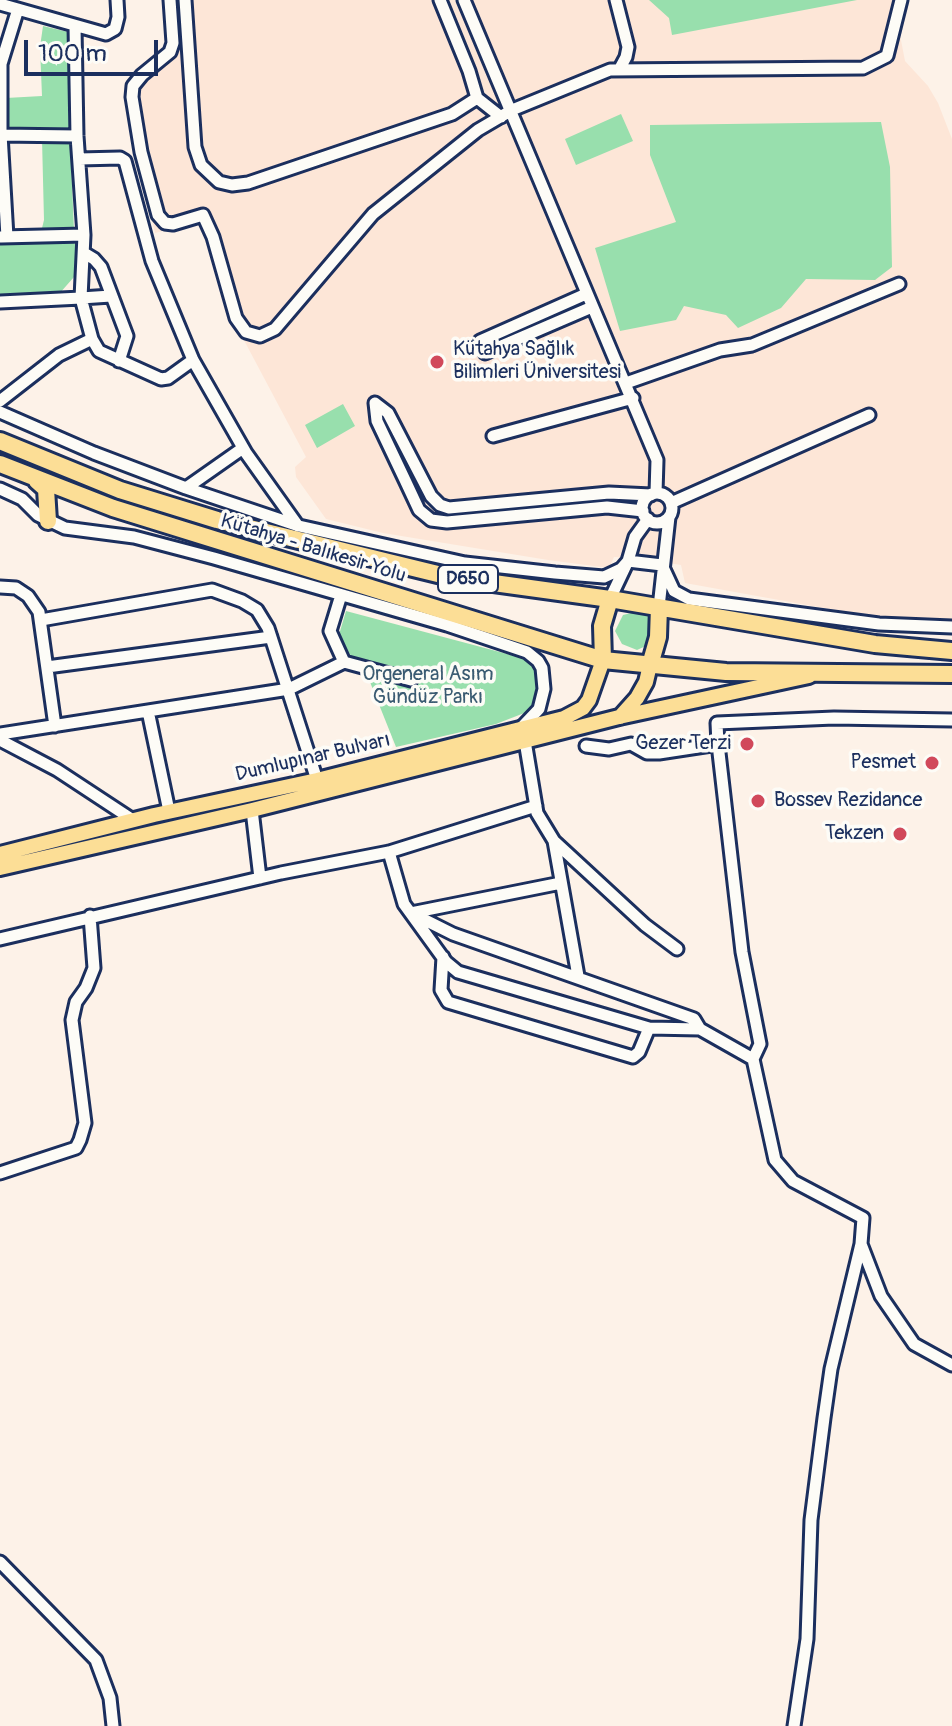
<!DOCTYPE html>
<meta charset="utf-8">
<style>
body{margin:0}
#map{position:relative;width:952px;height:1726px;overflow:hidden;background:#fdf2e8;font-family:Pangolin,sans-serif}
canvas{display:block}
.scale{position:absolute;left:24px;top:40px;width:134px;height:36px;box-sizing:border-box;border:4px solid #1b2f5e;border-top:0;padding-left:10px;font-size:24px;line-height:28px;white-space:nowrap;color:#1b2f5e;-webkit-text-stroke:6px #fdfcf7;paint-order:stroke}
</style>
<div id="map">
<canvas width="952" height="1726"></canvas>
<div class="scale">100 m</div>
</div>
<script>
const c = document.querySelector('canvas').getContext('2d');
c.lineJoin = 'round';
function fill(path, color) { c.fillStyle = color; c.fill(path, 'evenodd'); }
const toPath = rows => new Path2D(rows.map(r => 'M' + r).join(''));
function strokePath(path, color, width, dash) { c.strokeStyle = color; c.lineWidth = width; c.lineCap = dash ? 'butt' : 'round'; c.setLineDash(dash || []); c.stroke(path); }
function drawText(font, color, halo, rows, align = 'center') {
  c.font = font + ' Pangolin,sans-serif'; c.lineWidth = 7; c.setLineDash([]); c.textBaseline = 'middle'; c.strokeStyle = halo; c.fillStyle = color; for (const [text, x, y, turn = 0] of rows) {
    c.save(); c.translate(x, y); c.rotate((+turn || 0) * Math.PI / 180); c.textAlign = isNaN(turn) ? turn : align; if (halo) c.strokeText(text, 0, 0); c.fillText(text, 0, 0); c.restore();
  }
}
fill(toPath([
 [163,0,909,0,899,30,905,61,928,86,938,103,952,139,952,624,840,611,685,583,681,565,636,558,614,557,609,568,548,560,383,533,326,519,296,477,295,467,306,457,229,312,202,221,155,233,137,158,127,89,132,78,164,50,168,37]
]), '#fde6d7');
fill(toPath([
 [649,0,857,0,672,35,669,18],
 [43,26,68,32,70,132,5,132,6,98,42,96,40,47],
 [621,114,633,141,576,165,565,139],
 [881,122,890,167,892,267,875,280,806,279,781,308,738,328,726,315,684,306,676,320,620,331,595,248,676,222,650,155,650,125],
 [42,139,70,139,74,230,41,232,44,220],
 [70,240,76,245,74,277,59,294,0,297,0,242],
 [343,404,355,426,317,448,305,425],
 [346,611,526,659,537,672,540,691,532,710,496,724,396,747,370,682,338,638],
 [639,611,647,613,654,621,648,645,637,650,622,644,615,631,623,615]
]), '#98dfad');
const minor = toPath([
 [170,0,173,43,170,52,142,75,133,86,132,97,141,152,158,215,165,223,173,224,203,215,213,237,236,318,246,332,260,336,275,329,373,214,478,130,512,110,610,70,863,68,887,56,901,0],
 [185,0,195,147,201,165,219,182,232,185,248,183,452,114,477,98],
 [440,0,469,71,477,98,501,117],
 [464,0,657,460,656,493],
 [616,0,628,47,626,57,619,70],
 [0,4,106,34,115,29,118,17,117,0],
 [75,27,77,136,84,235,81,298,111,296],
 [0,135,77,136],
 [79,159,120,158,125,161,152,261,193,360,246,453,298,526],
 [1,237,84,235],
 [7,237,1,134,1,64,18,9],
 [84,253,94,259,101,267,127,336,119,361],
 [586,294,480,341,485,353,592,307],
 [0,302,81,298,92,339,99,351,161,379,168,378,193,360],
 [626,383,720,350,752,345,899,284],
 [0,401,59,355,92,339],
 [375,403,377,421,405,480,419,510,431,520,447,522,607,507,643,511],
 [375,403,388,413,431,496,440,505,449,508,609,493,651,495],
 [0,412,94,453,186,488,299,526,465,563,555,573,604,577,621,569,628,561,662,565,674,591,689,599,879,624,952,627],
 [493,436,633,398],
 [186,488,243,448],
 [0,489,22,499,38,515,65,528,134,537,214,558,447,625,527,652,538,661,542,668,544,689,539,709,520,729],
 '642 508a15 15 0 1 1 30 0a15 15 0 1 1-30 0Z',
 [671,503,869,415],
 [0,587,16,588,28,596,39,612,55,726],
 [341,595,330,631,344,662,411,680],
 [610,599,628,561,635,537,648,519],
 [659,607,669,517],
 [41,620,212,590,242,601,257,610,268,628,317,780],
 [47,667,271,637],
 [148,711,169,811],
 [0,734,289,689,344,662],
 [0,740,57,770,133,820],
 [525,741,537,813,554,841,645,925,677,949],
 [718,744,717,723,834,718,952,720],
 [252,810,260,878],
 [554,841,578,976],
 [389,852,404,904,446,962,458,972,649,1028,700,1029,753,1059,760,1044,742,952,718,744,659,753,647,753,631,744,609,749,586,746],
 [561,883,411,913,453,934,694,1019,700,1029],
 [0,939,281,873,389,852,536,806],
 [443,957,441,990,448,1002,633,1057,639,1052,649,1028],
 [753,1059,775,1160,793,1181,863,1218,861,1244,881,1296,914,1344,952,1365],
 [0,1173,76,1148,80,1140,85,1123,72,1020,76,1002,86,988,94,968,90,916],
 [0,1562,96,1660,110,1698,113,1726],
 [794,1726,807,1639,811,1520,824,1418,831,1369,861,1244]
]);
const major = toPath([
 [620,717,637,698,646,682,650,665],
 [0,854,154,815,317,780,564,718,583,708,589,700,603,660],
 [0,868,252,810,619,717,809,676]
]);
const highway = toPath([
 [0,441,120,490,217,520,450,577,610,599,875,644,952,651],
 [0,464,113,508,603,660,726,672,952,674],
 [37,481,46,489,48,521],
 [603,660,602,626,610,599],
 [650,665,658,637,659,607]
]);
strokePath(minor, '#1b2f5e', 17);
strokePath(major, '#1b2f5e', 20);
strokePath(highway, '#1b2f5e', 22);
strokePath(minor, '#fdfcf7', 11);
strokePath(major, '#fcde96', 14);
strokePath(highway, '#fcde96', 16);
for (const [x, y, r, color] of [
 [437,362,8,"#d1495b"],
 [747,744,8,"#d1495b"],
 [932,763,8,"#d1495b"],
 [758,801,8,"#d1495b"],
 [900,834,8,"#d1495b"]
]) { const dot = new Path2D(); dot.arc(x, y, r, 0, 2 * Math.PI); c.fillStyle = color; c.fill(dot); strokePath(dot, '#fdfcf7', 3); }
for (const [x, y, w] of [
 [468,579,60]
]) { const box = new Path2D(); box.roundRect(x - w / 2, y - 14, w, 28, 6); c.fillStyle = '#fdfcf7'; c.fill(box); strokePath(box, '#1b2f5e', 2); }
drawText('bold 18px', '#1b2f5e', null, [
 ["D650",468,579]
]);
drawText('20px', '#1b2f5e', '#fdfcf7', [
 ["Kütahya Sağlık",453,350,"left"],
 ["Bilimleri Üniversitesi",453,373,"left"],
 ["Gezer Terzi",731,744],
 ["Pesmet",916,763],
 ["Bossev Rezidance",774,801,"left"],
 ["Tekzen",884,834]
], 'right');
drawText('20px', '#1b2f5e', '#fdfcf7', [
 ["Kütahya - Balıkesir Yolu",313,549,17],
 ["Dumlupınar Bulvarı",313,758,-13]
]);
drawText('20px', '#3a5b72', '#fdfcf7', [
 ["Orgeneral Asım",428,675],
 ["Gündüz Parkı",428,698]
]);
</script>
